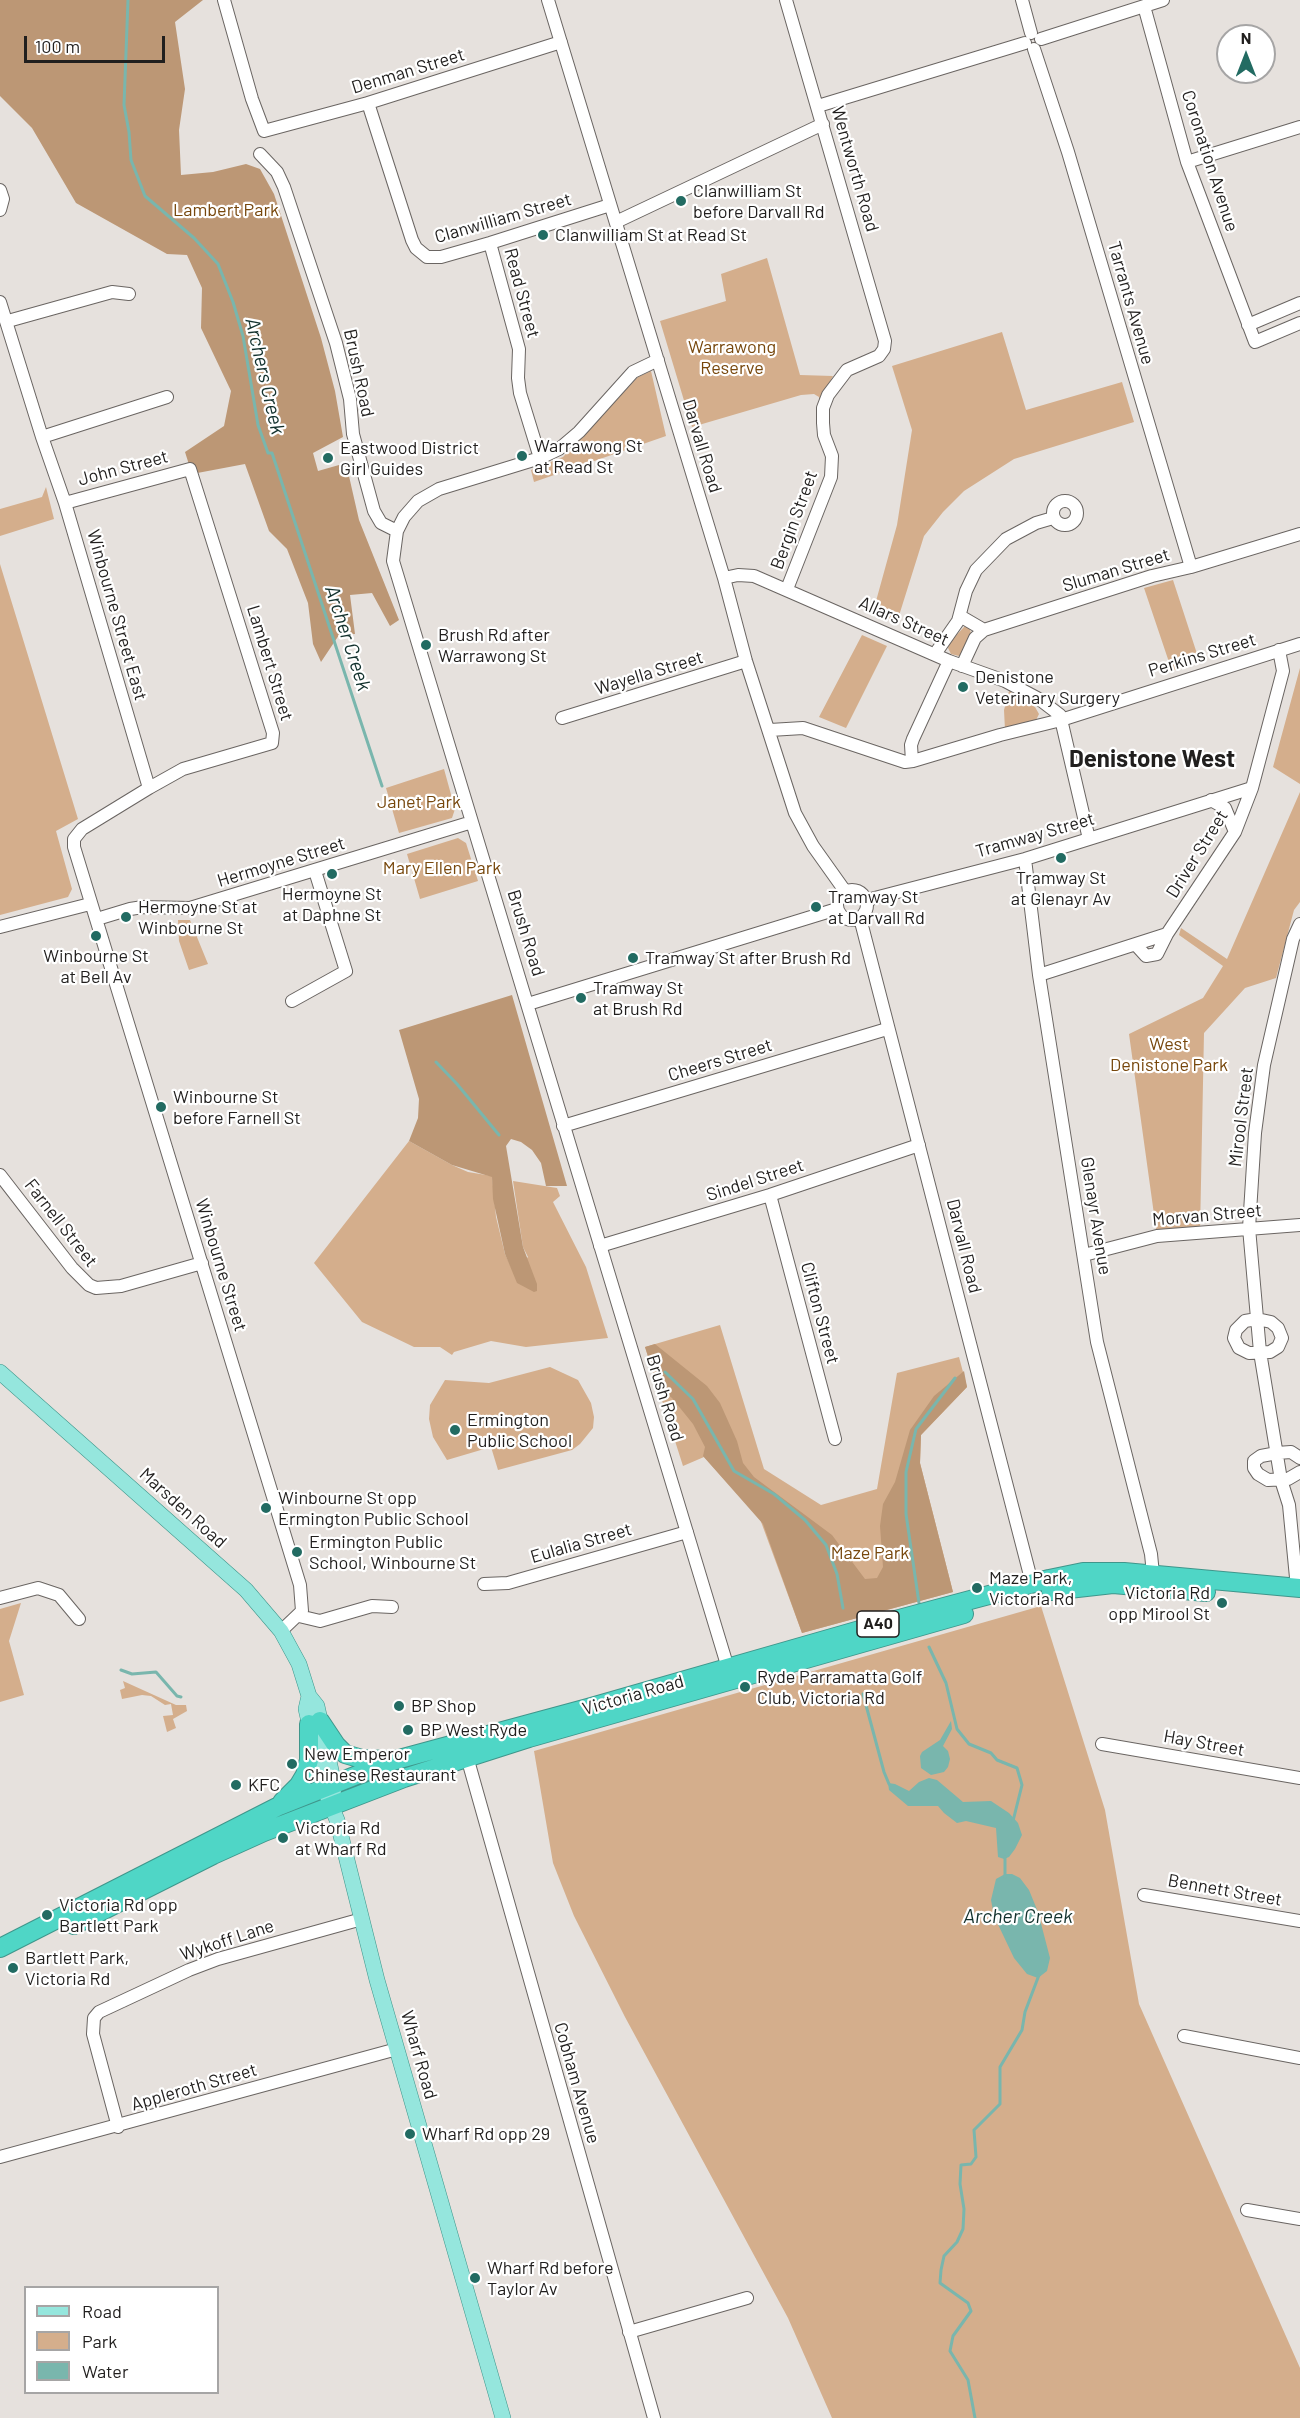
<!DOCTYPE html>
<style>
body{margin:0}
#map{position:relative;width:1300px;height:2418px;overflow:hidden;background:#e6e1dd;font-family:Barlow,sans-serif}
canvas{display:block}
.legend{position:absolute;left:24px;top:2286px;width:195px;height:108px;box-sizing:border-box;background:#fff;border:2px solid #a6a5a5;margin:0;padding:8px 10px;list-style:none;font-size:18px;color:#211f1e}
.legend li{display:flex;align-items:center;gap:12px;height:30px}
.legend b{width:30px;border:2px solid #a6a5a5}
.north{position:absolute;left:1216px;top:24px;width:60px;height:60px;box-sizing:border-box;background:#fff;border:2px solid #a6a5a5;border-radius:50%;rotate:0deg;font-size:16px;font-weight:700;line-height:24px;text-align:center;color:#211f1e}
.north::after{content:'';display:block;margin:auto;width:21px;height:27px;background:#226b62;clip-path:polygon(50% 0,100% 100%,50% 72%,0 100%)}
.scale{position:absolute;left:24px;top:36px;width:141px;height:27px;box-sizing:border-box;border:3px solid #211f1e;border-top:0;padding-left:8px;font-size:18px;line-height:21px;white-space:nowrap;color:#211f1e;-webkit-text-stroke:4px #fff;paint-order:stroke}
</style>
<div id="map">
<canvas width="1300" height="2418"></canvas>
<ul class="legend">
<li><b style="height:8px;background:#95e6dd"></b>Road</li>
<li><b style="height:16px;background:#d4ae8c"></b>Park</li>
<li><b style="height:16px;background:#79b6ad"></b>Water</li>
</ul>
<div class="north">N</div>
<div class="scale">100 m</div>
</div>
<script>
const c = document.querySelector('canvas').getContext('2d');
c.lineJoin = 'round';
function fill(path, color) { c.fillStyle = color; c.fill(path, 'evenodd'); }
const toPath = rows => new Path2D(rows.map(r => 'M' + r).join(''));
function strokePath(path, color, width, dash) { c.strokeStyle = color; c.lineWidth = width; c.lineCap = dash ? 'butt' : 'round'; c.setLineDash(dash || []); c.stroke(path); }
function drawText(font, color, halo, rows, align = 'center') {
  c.font = font + ' Barlow,sans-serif'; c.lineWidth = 4.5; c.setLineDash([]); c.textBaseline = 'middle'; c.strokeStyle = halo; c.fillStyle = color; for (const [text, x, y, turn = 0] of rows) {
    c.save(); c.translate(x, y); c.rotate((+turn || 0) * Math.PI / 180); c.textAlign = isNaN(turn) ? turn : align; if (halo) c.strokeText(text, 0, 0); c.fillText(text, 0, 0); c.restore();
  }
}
fill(toPath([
 [767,258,800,375,833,376,819,402,819,397,814,394,801,395,692,427,660,321,726,301,721,274],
 [1002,332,1026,410,1122,382,1134,422,1014,459,964,491,943,512,924,536,897,622,873,612,897,525,912,430,892,366],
 [651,371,666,436,534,482,531,470,563,457,638,377],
 [46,487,54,519,0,536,0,509,42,497],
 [0,564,78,819,56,831,72,889,68,897,0,915],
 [1173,580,1200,663,1172,671,1144,588],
 [965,626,970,629,971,634,962,654,959,656,951,654,948,648,949,643],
 [862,635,887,646,846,728,819,717],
 [1300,668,1300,784,1273,767],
 [1009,691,1035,707,1039,714,1036,720,1005,730,1004,710],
 [444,769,455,809,452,818,399,833,386,788],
 [1300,792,1300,902,1294,910,1276,978,1245,988,1204,1033,1200,1232,1157,1236,1129,1034,1203,998,1223,966,1179,935,1181,928,1227,959],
 [458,838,466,843,478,881,420,899,407,854],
 [178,920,190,920,208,964,189,970,179,941],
 [409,1141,452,1165,468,1172,492,1176,496,1217,505,1254,513,1271,528,1257,523,1247,513,1181,557,1188,560,1196,553,1202,586,1267,608,1338,526,1347,491,1341,454,1352,452,1355,440,1347,414,1347,362,1322,314,1263],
 [720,1325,764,1469,821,1505,877,1489,897,1373,959,1357,967,1387,921,1435,920,1463,953,1592,802,1633,760,1519,704,1457,683,1466,645,1347],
 [550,1367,578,1380,591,1403,594,1417,593,1428,580,1444,572,1450,498,1470,491,1447,447,1460,433,1437,429,1419,430,1405,445,1380,489,1383],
 [21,1603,9,1641,24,1695,0,1702,0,1609],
 [1041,1606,1105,1810,1139,2004,1300,2368,1300,2418,832,2418,788,2318,625,2017,574,1916,553,1863,534,1751],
 [123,1681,176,1705,186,1705,187,1711,173,1719,176,1728,167,1732,163,1716,173,1715,171,1704,165,1705,151,1696,142,1695,122,1699,120,1690,125,1688]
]), '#d4ae8c');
fill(toPath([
 [0,0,203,0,175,22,185,89,179,130,181,175,213,172,246,164,260,169,274,194,321,338,335,391,343,437,313,453,318,471,346,463,359,520,399,620,390,626,372,593,350,595,355,634,339,635,321,662,313,644,308,603,287,549,269,531,245,464,192,474,185,452,224,426,231,391,201,328,202,288,187,255,167,254,76,203,32,128,0,96],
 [512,995,567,1186,546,1186,541,1163,532,1150,521,1142,511,1139,506,1146,523,1247,537,1284,537,1291,534,1292,517,1283,505,1254,493,1199,492,1177,452,1165,409,1141,418,1118,419,1099,399,1030],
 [655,1344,707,1386,720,1403,737,1441,743,1463,754,1477,832,1535,865,1579,877,1578,883,1567,880,1526,883,1504,895,1482,910,1430,934,1396,964,1371,967,1387,921,1435,920,1463,953,1592,802,1633,763,1524,703,1456,705,1447,693,1424,672,1398,658,1387,645,1347]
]), '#bc9775');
fill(toPath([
 [951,1721,952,1729,943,1746,948,1751,950,1759,948,1767,944,1772,931,1775,921,1768,920,1756,922,1752,940,1740],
 [929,1778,937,1780,963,1802,991,1801,1009,1813,1018,1823,1022,1835,1015,1849,1009,1857,1004,1859,998,1857,996,1828,966,1821,957,1823,944,1813,938,1806,908,1806,889,1790,888,1783,895,1784,909,1791,919,1782],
 [1005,1874,1012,1874,1020,1878,1029,1890,1038,1912,1050,1958,1047,1971,1038,1978,1027,1974,1014,1958,994,1916,991,1900,996,1879]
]), '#79b6ad');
strokePath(toPath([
 [128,0,124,105,129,132,131,160,145,196,194,238,218,264,233,302,243,336,258,425,268,453,272,453,382,786],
 [436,1062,457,1084,499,1135],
 [665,1372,693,1399,734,1471,774,1494,805,1520,826,1545,837,1574,843,1608],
 [919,1603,906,1514,906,1472,916,1429,955,1378],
 [929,1647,946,1683,957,1729,969,1744,991,1753,997,1760,1017,1768,1022,1785,1013,1821],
 [121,1670,132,1674,156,1672,177,1696,181,1697],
 [863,1694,884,1772,889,1784],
 [1005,1857,1005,1877],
 [975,2418,968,2380,950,2351,953,2336,971,2311,968,2303,940,2283,941,2270,944,2256,957,2242,963,2229,964,2209,960,2184,961,2165,971,2164,976,2157,974,2130,1000,2104,1000,2067,1022,2030,1025,2012,1039,1975]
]), '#79b6ad', 3);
const minor = toPath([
 [224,0,252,99,264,131,368,103,561,42],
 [548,0,724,578,746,661,795,813,813,846,845,891],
 [786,0,885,341,884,349,879,356,847,370,828,395,823,408,823,423,824,435,832,456,831,477,787,589],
 [1022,0,1031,33],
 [1144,6,1187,162,1255,342,1300,323],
 [1041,39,1163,0],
 [1034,49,1068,152,1191,567],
 [368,103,412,240,416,248,427,257,441,257,490,243,610,205],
 [818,106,1025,43],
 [260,154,277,172,284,187,336,343,350,399,353,434,374,511,381,523,397,531],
 [1187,162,1300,127],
 [0,190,3,199,0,210],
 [616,222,823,124],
 [490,243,519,349,518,378,520,393,540,458],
 [0,302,42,437,65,503,149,788,82,829,74,839,74,847,300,1585,302,1611,281,1631],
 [8,321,112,292,129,294],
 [1248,325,1300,303],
 [658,360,633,372,579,432,559,449,540,458,439,489,418,501,404,517,397,531,393,561,728,1668],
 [42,437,167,397],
 '1053 513a12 12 0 1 1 24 0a12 12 0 1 1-24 0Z',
 [65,503,190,469,273,733,272,743,183,769,149,788],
 [724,578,738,575,754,576,949,661,1005,681,1039,699,1060,715,1089,839],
 [960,616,984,630],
 [935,654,958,621,966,591,976,570,1006,539,1036,523,1053,518],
 [962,666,975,638,984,630,1152,576,1191,567,1300,534],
 [562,718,746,661],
 [770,730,803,728,905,762,913,761,1000,735,1061,720,1300,644],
 [912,761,911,745,913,739,949,661],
 [1211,800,1225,808,1235,832],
 [1025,859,1039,975,1097,1342,1151,1554,1153,1574],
 '837 905a15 15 0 1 1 30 0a15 15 0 1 1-30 0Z',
 [867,900,1025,859,1252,788],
 [860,918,1032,1583],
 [97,919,130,909,143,907,190,908,472,822],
 [0,927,90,904],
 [1136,945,1146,956,1157,954,1167,934,1235,832,1252,788,1283,671,1279,650],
 [1039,975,1167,934],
 [292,1001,346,971,315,871],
 [528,1004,837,909],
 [563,1126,887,1029],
 [0,1175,72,1268,89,1285,96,1288,121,1286,202,1263],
 [770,1195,835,1439],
 [600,1246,770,1195,919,1145],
 [1084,1255,1157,1236,1300,1225],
 [1257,1319,1271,1322,1278,1328,1282,1338,1278,1347,1270,1352,1249,1353,1239,1348,1234,1338,1236,1330,1245,1321,1257,1319],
 [1300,1458,1291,1452,1277,1453,1261,1456,1254,1461,1254,1468,1258,1474,1268,1480,1288,1479,1300,1472],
 [484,1584,508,1583,687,1532],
 [1297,1588,1289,1505,1281,1480,1260,1352,1249,1228,1255,1133,1264,1065,1293,939,1300,924],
 [0,1598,38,1588,59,1595,79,1619],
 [299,1616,320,1621,372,1606,392,1607],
 [1102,1744,1300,1778],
 [467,1757,654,2418],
 [1144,1895,1300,1921],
 [1184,2036,1300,2058],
 [118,2127,93,2034,94,2018,99,2012,189,1970,218,1959,362,1919],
 [0,2157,397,2049],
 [1247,2210,1300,2219],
 [629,2332,747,2298]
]);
const major = toPath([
 [0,1372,246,1590,281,1631,299,1664,309,1696,317,1706,334,1784,333,1795],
 [309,1696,306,1709,324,1788,337,1820,377,1980,503,2418]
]);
const highway = toPath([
 [1051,1591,1113,1584,1206,1592],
 [320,1721,336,1745,345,1754,362,1759,387,1760],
 [282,1802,299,1785,305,1775,309,1760,309,1724],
 [74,1925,213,1855,264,1832,404,1778,529,1738,964,1614],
 [0,1948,277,1807,392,1761,588,1708,884,1623,1049,1579,1083,1572,1124,1572,1300,1588]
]);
strokePath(minor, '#6a6562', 14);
strokePath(major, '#3f968b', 16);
strokePath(highway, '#3f968b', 20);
strokePath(minor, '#fff', 12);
strokePath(major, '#95e6dd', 15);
strokePath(highway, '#4fd6c6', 18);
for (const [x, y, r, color] of [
 [681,201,6,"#226b62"],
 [543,235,6,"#226b62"],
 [522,456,6,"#226b62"],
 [328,458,6,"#226b62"],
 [426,645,6,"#226b62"],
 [963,687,6,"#226b62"],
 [1061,858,6,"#226b62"],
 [332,874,6,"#226b62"],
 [816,907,6,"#226b62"],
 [126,917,6,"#226b62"],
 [96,936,6,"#226b62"],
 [633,958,6,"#226b62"],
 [581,998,6,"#226b62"],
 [161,1107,6,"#226b62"],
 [455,1430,6,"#226b62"],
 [266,1508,6,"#226b62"],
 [297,1552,6,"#226b62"],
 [977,1588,6,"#226b62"],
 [1222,1603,6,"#226b62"],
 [745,1687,6,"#226b62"],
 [399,1706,6,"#226b62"],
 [408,1730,6,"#226b62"],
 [292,1764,6,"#226b62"],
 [236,1785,6,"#226b62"],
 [283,1838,6,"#226b62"],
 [47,1915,6,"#226b62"],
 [13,1968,6,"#226b62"],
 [410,2134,6,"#226b62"],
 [475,2278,6,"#226b62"]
]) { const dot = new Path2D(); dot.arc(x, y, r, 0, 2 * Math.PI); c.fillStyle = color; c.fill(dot); strokePath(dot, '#fff', 2); }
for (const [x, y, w] of [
 [878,1624,42]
]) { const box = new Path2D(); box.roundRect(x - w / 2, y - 13, w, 26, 4.5); c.fillStyle = '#fff'; c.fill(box); strokePath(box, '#211f1e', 1.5); }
drawText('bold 16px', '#211f1e', null, [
 ["A40",878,1624]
]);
drawText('18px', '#211f1e', '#fff', [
 ["Denman Street",408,71,-17],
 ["Coronation Avenue",1210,161,72],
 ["Wentworth Road",855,169,74],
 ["Clanwilliam Street",503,218,-16],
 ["Read Street",522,293,75],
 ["Tarrants Avenue",1131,303,74],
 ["Brush Road",359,373,78],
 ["Darvall Road",702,446,73],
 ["John Street",123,468,-15],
 ["Bergin Street",794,520,-70],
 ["Sluman Street",1116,570,-17],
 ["Winbourne Street East",117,615,74],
 ["Allars Street",904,621,24],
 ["Perkins Street",1202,655,-17],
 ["Lambert Street",270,663,73],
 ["Wayella Street",649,673,-17],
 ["Tramway Street",1035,835,-16],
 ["Driver Street",1197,854,-58],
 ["Hermoyne Street",281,862,-17],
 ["Brush Road",526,933,73],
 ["Cheers Street",720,1060,-17],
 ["Mirool Street",1241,1117,-83],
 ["Sindel Street",755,1180,-18],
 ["Morvan Street",1207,1215,-5],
 ["Glenayr Avenue",1096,1216,81],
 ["Farnell Street",61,1223,52],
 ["Darvall Road",964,1246,76],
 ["Winbourne Street",221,1265,73],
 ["Clifton Street",820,1313,75],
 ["Brush Road",665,1398,73],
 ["Marsden Road",183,1508,42],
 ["Eulalia Street",581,1543,-16],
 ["Victoria Road",633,1695,-16],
 ["Hay Street",1204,1743,10],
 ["Bennett Street",1225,1890,10],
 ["Wykoff Lane",227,1940,-18],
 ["Wharf Road",419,2055,74],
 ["Cobham Avenue",577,2083,74],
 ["Appleroth Street",194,2087,-16]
]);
drawText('18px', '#211f1e', '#fff', [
 ["Clanwilliam St",693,191],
 ["before Darvall Rd",693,212],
 ["Clanwilliam St at Read St",555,235],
 ["Warrawong St",534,446],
 ["at Read St",534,467],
 ["Eastwood District",340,448],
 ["Girl Guides",340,469],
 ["Brush Rd after",438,635],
 ["Warrawong St",438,656],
 ["Denistone",975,677],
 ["Veterinary Surgery",975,698],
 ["Tramway St",1061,878,"center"],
 ["at Glenayr Av",1061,899,"center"],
 ["Hermoyne St",332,894,"center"],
 ["at Daphne St",332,915,"center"],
 ["Tramway St",828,897],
 ["at Darvall Rd",828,918],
 ["Hermoyne St at",138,907],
 ["Winbourne St",138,928],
 ["Winbourne St",96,956,"center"],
 ["at Bell Av",96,977,"center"],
 ["Tramway St after Brush Rd",645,958],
 ["Tramway St",593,988],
 ["at Brush Rd",593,1009],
 ["Winbourne St",173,1097],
 ["before Farnell St",173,1118],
 ["Ermington",467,1420],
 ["Public School",467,1441],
 ["Winbourne St opp",278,1498],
 ["Ermington Public School",278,1519],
 ["Ermington Public",309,1542],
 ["School, Winbourne St",309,1563],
 ["Maze Park,",989,1578],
 ["Victoria Rd",989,1599],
 ["Victoria Rd",1210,1593,"right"],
 ["opp Mirool St",1210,1614,"right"],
 ["Ryde Parramatta Golf",757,1677],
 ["Club, Victoria Rd",757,1698],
 ["BP Shop",411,1706],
 ["BP West Ryde",420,1730],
 ["New Emperor",304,1754],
 ["Chinese Restaurant",304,1775],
 ["KFC",248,1785],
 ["Victoria Rd",295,1828],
 ["at Wharf Rd",295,1849],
 ["Victoria Rd opp",59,1905],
 ["Bartlett Park",59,1926],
 ["Bartlett Park,",25,1958],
 ["Victoria Rd",25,1979],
 ["Wharf Rd opp 29",422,2134],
 ["Wharf Rd before",487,2268],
 ["Taylor Av",487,2289]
], 'left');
drawText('18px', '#77470c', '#fff', [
 ["Lambert Park",226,210],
 ["Warrawong",732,347],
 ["Reserve",732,368],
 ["Janet Park",419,802],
 ["Mary Ellen Park",442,868],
 ["West",1169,1044],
 ["Denistone Park",1169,1065],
 ["Maze Park",870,1553]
]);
drawText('italic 20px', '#12312d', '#fff', [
 ["Archers Creek",265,376,77],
 ["Archer Creek",348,638,72],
 ["Archer Creek",1018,1916]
]);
drawText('bold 24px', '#211f1e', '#fff', [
 ["Denistone West",1152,759]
]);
</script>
